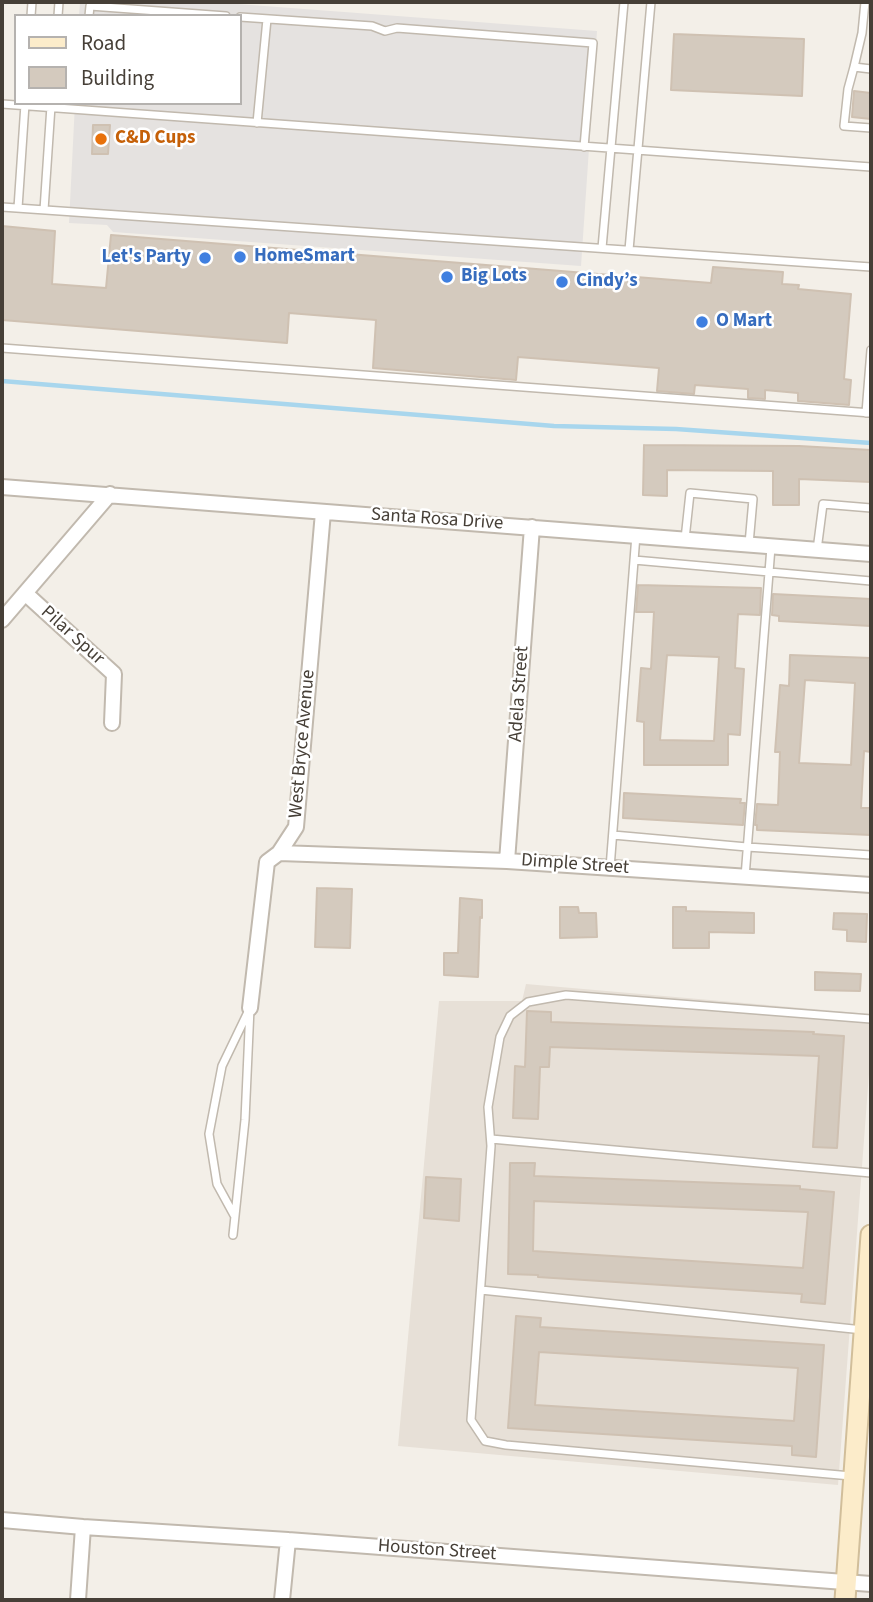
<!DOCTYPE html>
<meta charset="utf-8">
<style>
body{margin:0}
#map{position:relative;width:873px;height:1602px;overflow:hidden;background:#f3efe8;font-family:"Source Sans 3",sans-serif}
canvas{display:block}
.frame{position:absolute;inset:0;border:4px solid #463f37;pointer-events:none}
.legend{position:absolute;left:14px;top:14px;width:228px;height:91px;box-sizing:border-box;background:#fff;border:2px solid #b5b2af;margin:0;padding:9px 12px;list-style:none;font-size:21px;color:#463f37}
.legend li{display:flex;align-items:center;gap:14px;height:35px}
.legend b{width:35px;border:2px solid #b5b2af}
</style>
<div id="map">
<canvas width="873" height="1602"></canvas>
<div class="frame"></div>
<ul class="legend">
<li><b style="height:9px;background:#fcecca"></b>Road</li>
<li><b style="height:19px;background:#d4cabe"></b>Building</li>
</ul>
</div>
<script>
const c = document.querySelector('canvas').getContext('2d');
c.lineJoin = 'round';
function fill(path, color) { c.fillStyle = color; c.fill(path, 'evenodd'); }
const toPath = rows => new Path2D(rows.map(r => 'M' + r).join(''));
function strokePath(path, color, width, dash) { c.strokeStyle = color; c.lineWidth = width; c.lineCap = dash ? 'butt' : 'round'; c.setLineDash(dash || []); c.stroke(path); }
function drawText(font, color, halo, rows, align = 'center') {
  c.font = font + ' "Source Sans 3",sans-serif'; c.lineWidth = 5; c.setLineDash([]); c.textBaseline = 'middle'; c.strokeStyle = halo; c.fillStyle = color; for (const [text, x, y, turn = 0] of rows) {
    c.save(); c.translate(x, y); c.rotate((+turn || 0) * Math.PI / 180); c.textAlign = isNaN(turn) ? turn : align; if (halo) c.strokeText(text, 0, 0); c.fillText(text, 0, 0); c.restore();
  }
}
fill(toPath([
 [526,984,871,1014,871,1047,838,1485,398,1446,439,1001,522,1001]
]), '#e7e0d7');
fill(toPath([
 [80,2,211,2,597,31,581,266,113,232,107,225,69,223,75,103,240,103,240,16,79,16]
]), '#e5e2e0');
strokePath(toPath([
 [2,381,554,426,676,429,871,443]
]), '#a8d6ed', 4.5);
const building = toPath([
 [674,34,804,39,802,96,671,90,674,34],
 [854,91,871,93,871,119,852,117,854,91],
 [93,125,110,125,108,154,92,154,93,125],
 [2,226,55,231,52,284,106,288,111,235,711,283,713,267,783,272,782,284,799,285,798,289,851,294,844,379,851,380,849,405,798,401,798,393,765,390,765,399,748,398,748,389,695,385,694,394,657,391,659,368,518,357,516,380,373,368,376,320,289,313,287,343,2,320,2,226],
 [644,445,799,446,871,450,871,482,799,479,799,505,773,505,773,471,667,470,667,496,643,495,644,445],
 [638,585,761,588,760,615,738,614,735,668,744,669,740,735,728,734,728,765,644,765,644,722,637,721,641,668,651,669,654,612,636,612,638,585],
 [667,655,719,657,714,741,660,740,667,655],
 [773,594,871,599,871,626,779,621,779,616,772,615,773,594],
 [790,655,871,658,871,752,864,751,861,808,871,808,871,835,757,830,757,825,755,825,757,804,778,805,780,752,775,752,780,685,789,686,790,655],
 [805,680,855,683,851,765,799,763,805,680],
 [624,793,741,799,740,803,745,803,743,825,623,818,624,793],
 [317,888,352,889,350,948,315,947,317,888],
 [460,898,482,900,482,918,480,917,478,977,444,975,444,953,458,953,460,898],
 [560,907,578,907,579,913,596,913,597,937,560,938,560,907],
 [673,907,686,907,686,911,754,913,754,933,709,932,709,948,673,948,673,907],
 [834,913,867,914,866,942,847,941,847,930,833,929,834,913],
 [815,972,861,974,860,991,815,990,815,972],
 [527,1011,551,1012,551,1022,814,1032,813,1034,844,1036,837,1148,813,1147,819,1056,550,1047,549,1067,540,1067,538,1119,513,1118,515,1066,525,1067,527,1011],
 [510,1163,535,1163,534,1176,800,1186,800,1189,834,1192,825,1304,801,1302,802,1294,538,1277,538,1275,508,1274,510,1163],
 [534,1201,808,1212,803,1268,533,1251,534,1201],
 [426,1177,461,1179,459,1221,424,1218,426,1177],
 [516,1316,541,1318,540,1327,824,1345,816,1457,792,1455,792,1446,508,1428,516,1316],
 [539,1352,798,1368,794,1421,535,1405,539,1352]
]);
fill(building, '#d4cabe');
strokePath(building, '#cfc1b2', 2);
const lane = toPath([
 [31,16,32,2],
 [58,16,59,2],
 [89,16,90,6,226,16],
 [240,17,372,26,385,31,397,28,593,43,584,147],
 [854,67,862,33,865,2],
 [871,69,854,67,848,89,844,126,871,128],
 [2,104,871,167],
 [257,123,267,19],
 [2,207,871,267],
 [18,208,25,104],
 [44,210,51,106],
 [602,248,624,2],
 [629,250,651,2],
 [2,348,871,413],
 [866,413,871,350],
 [685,539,690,493,753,499,749,544],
 [817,550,823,504,871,508],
 [634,560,871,581],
 [613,835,747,847,871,855],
 [610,868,636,535],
 [745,877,771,547],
 [491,1139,871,1173],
 [234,1215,217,1184,209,1134,222,1066,248,1012],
 [233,1235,245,1120,250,1008],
 [481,1290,863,1330],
 [851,1476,506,1445,485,1441,471,1420,491,1146,488,1107,500,1037,510,1016,528,1002,566,995,871,1019]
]);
const street = toPath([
 [2,487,871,554],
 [25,593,114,674,112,723],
 [2,620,110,494],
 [279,853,507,861,871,885],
 [507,861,532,527],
 [250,1008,267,862,279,853,296,827,323,512],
 [2,1520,83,1527,288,1540,871,1584],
 [78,1600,83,1527],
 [282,1600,288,1540]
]);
const secondary = toPath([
 [845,1600,871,1235]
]);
strokePath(lane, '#c1b9ae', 10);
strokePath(street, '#c1b9ae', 18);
strokePath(secondary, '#d1be9a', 23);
strokePath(lane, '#fff', 7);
strokePath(street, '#fff', 14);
strokePath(secondary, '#fcecca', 19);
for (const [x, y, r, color] of [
 [101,139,7,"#e8710a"],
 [240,257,7,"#3f7fe0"],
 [205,258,7,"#3f7fe0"],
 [447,277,7,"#3f7fe0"],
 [562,282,7,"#3f7fe0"],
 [702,322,7,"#3f7fe0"]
]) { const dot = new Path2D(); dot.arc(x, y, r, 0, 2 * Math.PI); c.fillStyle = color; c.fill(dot); strokePath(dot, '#fff', 2.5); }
drawText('bold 19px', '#c56008', '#fff', [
 ["C&D Cups",115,139]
], 'left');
drawText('bold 19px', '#366cbe', '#fff', [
 ["HomeSmart",254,257],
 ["Let's Party",191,258,"right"],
 ["Big Lots",461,277],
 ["Cindy’s",576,282],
 ["O Mart",716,322]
], 'left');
drawText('19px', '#463f37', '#fff', [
 ["Santa Rosa Drive",437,520,4],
 ["Pilar Spur",72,636,42],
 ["Adela Street",520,694,-86],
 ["West Bryce Avenue",303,744,-85],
 ["Dimple Street",575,865,4],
 ["Houston Street",437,1551,4]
]);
</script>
